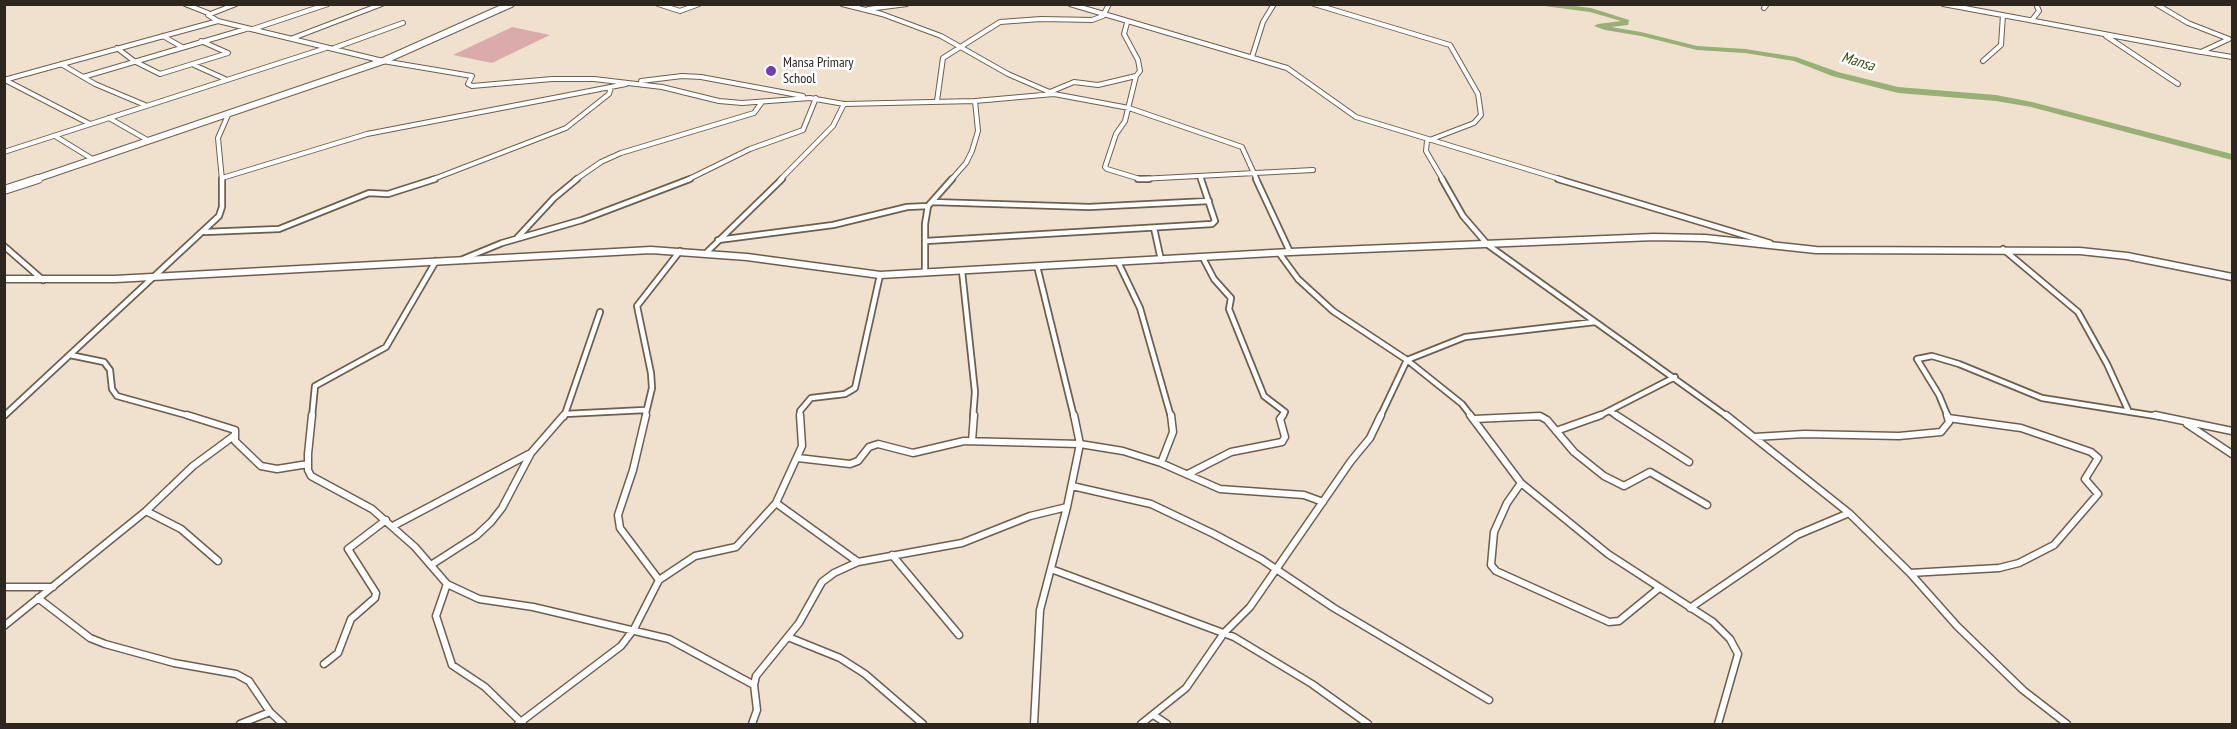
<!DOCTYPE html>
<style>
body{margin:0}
#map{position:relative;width:2237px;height:729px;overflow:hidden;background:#f0e1ce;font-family:"PT Sans Narrow",sans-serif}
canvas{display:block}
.frame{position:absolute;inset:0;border:6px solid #2c261f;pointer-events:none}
</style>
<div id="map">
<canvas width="2237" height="729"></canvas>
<div class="frame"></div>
</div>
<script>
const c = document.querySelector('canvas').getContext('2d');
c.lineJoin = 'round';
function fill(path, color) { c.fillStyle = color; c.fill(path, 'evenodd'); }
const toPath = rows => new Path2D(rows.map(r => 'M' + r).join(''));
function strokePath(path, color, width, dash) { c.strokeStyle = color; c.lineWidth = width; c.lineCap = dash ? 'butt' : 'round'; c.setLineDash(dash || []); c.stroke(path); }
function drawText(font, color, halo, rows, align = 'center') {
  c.font = font + ' "PT Sans Narrow",sans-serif'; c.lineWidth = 5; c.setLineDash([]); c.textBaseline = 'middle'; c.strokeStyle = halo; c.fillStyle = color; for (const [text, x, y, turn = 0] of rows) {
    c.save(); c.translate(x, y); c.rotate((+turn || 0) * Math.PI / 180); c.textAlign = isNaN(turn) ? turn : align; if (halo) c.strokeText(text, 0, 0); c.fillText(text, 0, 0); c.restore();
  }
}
fill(toPath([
 [512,27,550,35,492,63,453,55]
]), '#daabaa');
fill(toPath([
 [1529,4,1559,4,1591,8,1629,20,1628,25,1611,27,1641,32,1697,46,1745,49,1796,57,1838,72,1898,87,1996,95,2032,102,2232,154,2232,160,2031,107,1996,101,1898,93,1832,76,1794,61,1745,53,1697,50,1641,36,1605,30,1594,26,1598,24,1621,21,1590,12,1529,4]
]), '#98af76');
const minorFar2 = toPath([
 [185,4,208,13],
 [236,4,208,15,218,21,383,61,472,76,468,84,472,86,552,79,594,79,662,87,719,101,742,103,810,98,844,104,975,101,1054,94],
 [658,4,680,11,699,4],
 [842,4,882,14,941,36,1008,74,1054,94,1129,108,1242,147,1257,180],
 [1070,4,1287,68,1356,117,1563,180],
 [1314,4,1450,45,1478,94,1481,115,1474,123,1427,141,1426,151,1443,180],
 [1943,4,2201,52,2229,39,2188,23,2156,4],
 [1764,8,1767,4],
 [868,9,907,4],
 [2032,20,2039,11,2036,4],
 [253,29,328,4],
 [163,36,182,47],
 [2106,36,2178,84],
 [293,38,382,4],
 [117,48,134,61,160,74,228,53,201,41],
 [334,48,403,23],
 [2202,52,2232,57],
 [1252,57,1263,22,1274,4],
 [1983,61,2001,45,2003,15],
 [61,64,95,84,145,105],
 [194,65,225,79],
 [1136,76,1125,121,1116,134,1105,167,1107,169,1140,179,1313,170],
 [83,77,246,29],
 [4,80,218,21],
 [5,80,90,124],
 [641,81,682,76,701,77,803,96],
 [1050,92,1074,82,1098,85,1136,76,1140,71,1138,60,1124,34,1127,23],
 [937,101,943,58,1000,22,1041,19,1092,20,1103,16,1109,4],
 [109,118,149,141],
 [55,136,94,160],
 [4,152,326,48],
 [1200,176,1201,180],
 [222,178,367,134,626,84],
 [222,180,218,138,228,115],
 [431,180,566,128,609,94,611,87],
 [575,180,601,162,621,153,754,113,762,102],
 [687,180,750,149,803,130,816,98],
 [780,180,833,126,844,104],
 [951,180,966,163,972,151,978,131,975,101]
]);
const minorFar1 = toPath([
 [1138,179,1149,179],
 [1256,179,1290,252],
 [1442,179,1463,216,1488,245,1728,417],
 [1558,179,1770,243],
 [932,202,1089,207,1209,201],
 [1154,228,1161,260],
 [205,232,279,229,369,193,388,194,435,179],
 [517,238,554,198,577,179],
 [718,240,833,225,907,207,928,206],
 [926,241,1212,224,1215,221,1201,179],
 [4,246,43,280],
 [2003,249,2078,312,2107,364,2128,410],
 [1279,253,1298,279,1333,311,1407,360,1462,404,1472,417],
 [705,254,782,179],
 [1203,258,1214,279,1231,298,1229,309,1264,396,1285,412,1282,417],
 [463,259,502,243,582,220,690,179],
 [1118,262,1140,308,1171,417],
 [1037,266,1074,417],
 [962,271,975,392,973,417],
 [925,273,925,224,928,206,952,179],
 [70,355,104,362,110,370,112,389,117,396,193,417],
 [1611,412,1619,417],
 [565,414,600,312],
 [4,416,219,216,222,207,222,179],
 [312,417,315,386,386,347,436,261],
 [564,417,565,414,645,410],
 [645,417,652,388,651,373,637,306,680,251],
 [800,417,800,411,811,398,845,394,855,388,880,275],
 [1380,417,1407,360,1465,337,1595,322],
 [1521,417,1542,417],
 [1597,417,1675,377],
 [1948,417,1939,395,1917,359,1932,356,1959,364,2042,398,2162,417]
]);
const minor = toPath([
 [187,415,235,430,235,441,261,466,277,469,308,464],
 [312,415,308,454,308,470,311,476,372,509,415,547,447,584,479,599,533,607,669,639,754,685],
 [646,415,633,470,618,515,620,528,659,580],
 [1470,415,1521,483,1608,554,1713,622,1730,639,1738,654,1718,724],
 [1616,415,1689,462],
 [1726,415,1849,513,1910,573,1957,626,2023,690,2067,724],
 [2155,415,2232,431],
 [1474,419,1540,416,1547,420,1574,452,1604,476,1624,486,1650,472,1707,505],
 [2187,424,2232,454],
 [1556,431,1601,415],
 [1755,437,1804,434,1899,436,1941,432,1949,422,1947,415],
 [972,441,974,415],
 [798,458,850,464,858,461,869,447,878,444,913,453,964,441,1080,444,1123,451,1161,463,1220,489,1304,495,1323,502],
 [1161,463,1173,432,1171,415],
 [1188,474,1231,452,1282,442,1285,437,1280,419,1283,415],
 [1521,483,1507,503,1494,532,1491,565,1496,571,1609,622,1619,621,1658,589],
 [1072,486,1151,504,1214,534,1261,559,1334,608,1489,700],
 [776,503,858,562],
 [146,511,181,529,218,561],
 [393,526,529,454],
 [892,555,959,635],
 [431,565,476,536,491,522,502,508,531,453,564,415],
 [1051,569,1234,637,1312,684,1368,724],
 [1910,573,1999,568,2019,563,2054,545,2098,494,2085,479,2098,458,2091,452,2021,428,1948,418],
 [447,584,436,616,452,665,485,687,523,724],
 [4,587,53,587],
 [38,598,90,638,105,644,174,663,236,674,249,681,270,712,283,724],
 [1690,608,1797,535,1849,513],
 [4,626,146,511,193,466,235,435],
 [788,637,840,658,865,674,923,724],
 [324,664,338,653,351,619,375,598,376,593,348,549,386,520],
 [1155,716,1167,724],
 [240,724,270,712],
 [518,724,621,646,634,629,659,580,695,556,736,547,776,503,802,446,800,415],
 [752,724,757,710,754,685,756,676,799,623,822,582,834,573,858,562,962,543,1030,516,1067,507],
 [1034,724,1040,610,1067,507,1080,444,1074,415],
 [1141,724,1186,688,1224,633,1250,607,1351,461,1370,438,1381,415]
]);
const tertiary = toPath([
 [4,279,115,279,651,250,747,257,880,275,1290,252,1654,237,1705,238,1816,250,2080,251,2127,256,2232,277]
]);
const primaryFar1 = toPath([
 [33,180,383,61,511,4]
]);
const primary = toPath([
 [4,190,38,179]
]);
strokePath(minorFar2, '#6d5f4f', 6);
strokePath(minorFar1, '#6d5f4f', 8);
strokePath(minor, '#6d5f4f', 9);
strokePath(tertiary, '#6d5f4f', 9);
strokePath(primaryFar1, '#6d5f4f', 8);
strokePath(primary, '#6d5f4f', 10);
strokePath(minorFar2, '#fff', 4);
strokePath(minorFar1, '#fff', 4.5);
strokePath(minor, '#fff', 6);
strokePath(tertiary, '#fff', 6);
strokePath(primaryFar1, '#fff', 6);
strokePath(primary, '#fff', 8);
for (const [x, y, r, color] of [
 [771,71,6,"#6f3fb6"]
]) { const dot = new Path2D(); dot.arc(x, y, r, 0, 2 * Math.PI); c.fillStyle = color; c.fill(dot); strokePath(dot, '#fff', 2); }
drawText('14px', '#2c261f', '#fff', [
 ["Mansa Primary",783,63],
 ["School",783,79]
], 'left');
drawText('italic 15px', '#354908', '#fff', [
 ["Mansa",1858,62,17]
]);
</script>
